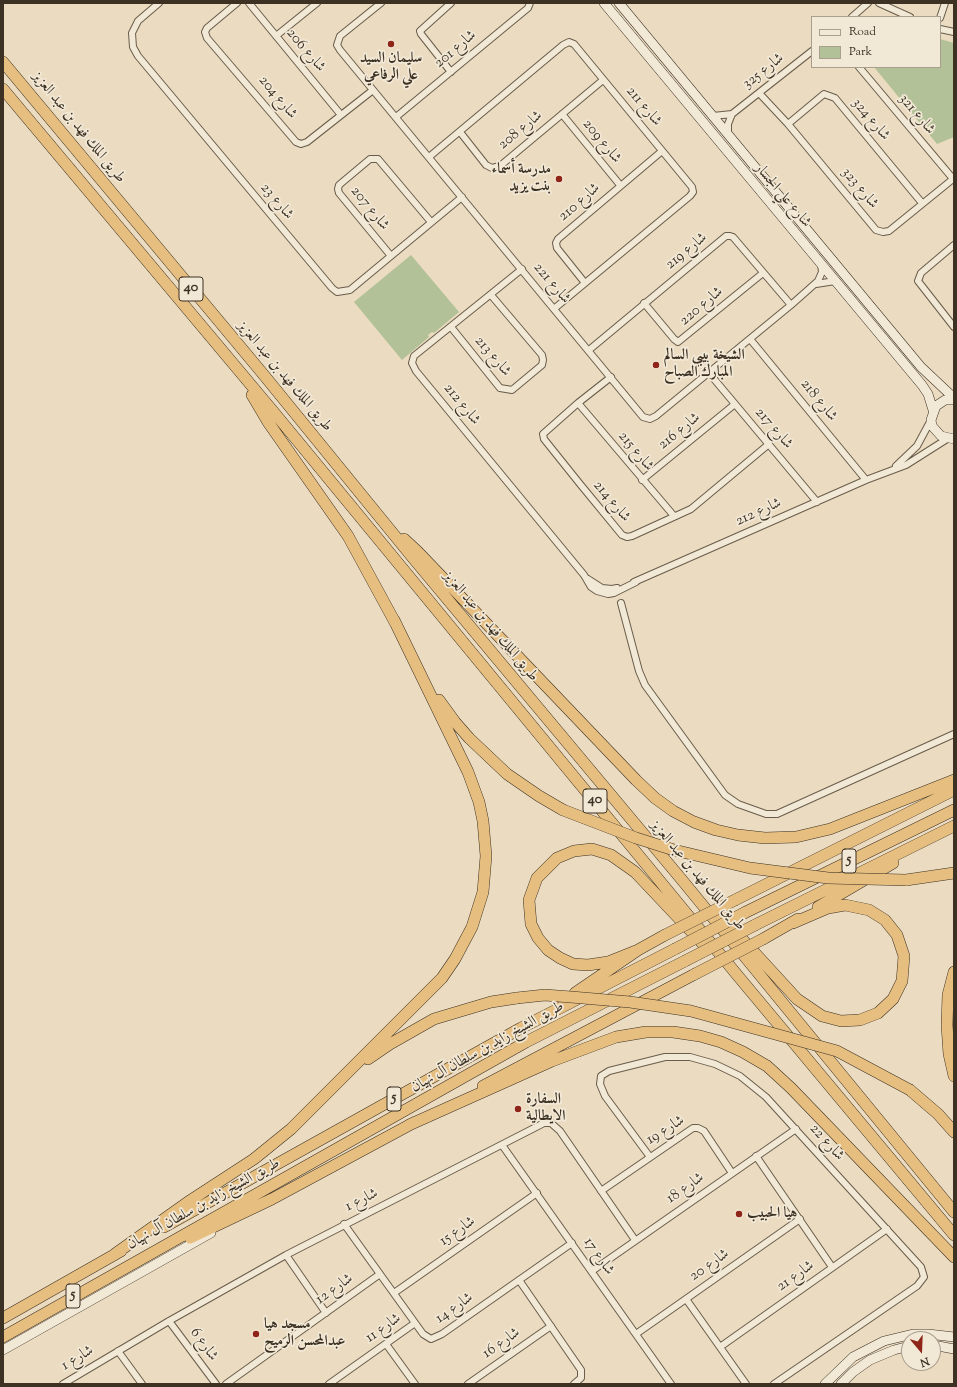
<!DOCTYPE html>
<meta charset="utf-8">
<style>
body{margin:0}
#map{position:relative;width:957px;height:1387px;overflow:hidden;background:#ebdbc0;font-family:"Sorts Mill Goudy",serif}
canvas{display:block}
.frame{position:absolute;inset:0;border:4px solid #3c3123;pointer-events:none}
.legend{position:absolute;left:811px;top:16px;width:130px;height:52px;box-sizing:border-box;background:#f2e8d6;border:1px solid #a99f8e;margin:0;padding:5px 7px;list-style:none;font-size:12px;color:#3c3123}
.legend li{display:flex;align-items:center;gap:8px;height:20px}
.legend b{width:20px;border:1px solid #a99f8e}
.north{position:absolute;left:901px;top:1331px;width:40px;height:40px;box-sizing:border-box;background:#f2e8d6;border:1px solid #a99f8e;border-radius:50%;rotate:161deg;font-size:11px;font-weight:700;line-height:16px;text-align:center;color:#3c3123}
.north::after{content:'';display:block;margin:auto;width:14px;height:18px;background:#8f2418;clip-path:polygon(50% 0,100% 100%,50% 72%,0 100%)}
</style>
<div id="map">
<canvas width="957" height="1387"></canvas>
<div class="frame"></div>
<ul class="legend">
<li><b style="height:5px;background:#f2e8d6"></b>Road</li>
<li><b style="height:11px;background:#b2c197"></b>Park</li>
</ul>
<div class="north">N</div>
</div>
<script>
const c = document.querySelector('canvas').getContext('2d');
c.lineJoin = 'round';
function fill(path, color) { c.fillStyle = color; c.fill(path, 'evenodd'); }
const toPath = rows => new Path2D(rows.map(r => 'M' + r).join(''));
function strokePath(path, color, width, dash) { c.strokeStyle = color; c.lineWidth = width; c.lineCap = dash ? 'butt' : 'round'; c.setLineDash(dash || []); c.stroke(path); }
function drawText(font, color, halo, rows, align = 'center') {
  c.font = font + ' "Sorts Mill Goudy",Amiri,serif'; c.lineWidth = 3.5; c.setLineDash([]); c.textBaseline = 'middle'; c.strokeStyle = halo; c.fillStyle = color; for (const [text, x, y, turn = 0] of rows) {
    c.save(); c.translate(x, y); c.rotate((+turn || 0) * Math.PI / 180); c.textAlign = isNaN(turn) ? turn : align; if (halo) c.strokeText(text, 0, 0); c.fillText(text, 0, 0); c.restore();
  }
}
fill(toPath([
 [940,39,954,43,954,137,937,144,874,67,940,67],
 [411,255,459,312,434,333,432,332,428,335,429,337,402,360,354,302]
]), '#b2c197');
const street = toPath([
 [159,3,138,21,132,33,133,47,138,56,332,288,337,292,350,290,462,197],
 [237,3,207,28,205,32,207,38,296,142,301,144,307,142,373,90],
 [249,3,341,115],
 [381,3,340,36,337,45,340,50,643,417,650,419,656,416,791,305,818,281,822,272,821,264],
 [879,3,910,17],
 [852,17,868,3],
 [940,18,945,3],
 [940,29,954,32],
 [276,36,317,3],
 [859,67,954,180],
 [451,72,421,34,420,31,451,3],
 [759,93,788,124,876,230,883,232,889,231,953,179],
 [562,114,620,185],
 [713,116,732,114,812,51],
 [396,117,528,8,530,3],
 [788,124,824,94,835,98,922,203],
 [460,132,486,165,492,168,500,166,603,80],
 [728,133,728,124,732,114],
 [429,157,563,45,569,42,574,44,692,187,693,192,690,196,555,308],
 [954,245,921,273,918,281,954,327],
 [391,256,339,193,338,189,339,185,370,159,378,159,431,222],
 [522,269,414,356,412,363,416,371,584,575,591,587,597,591,608,594,614,593,636,582],
 [585,283,557,248,556,243,558,239,662,151],
 [816,284,835,281],
 [644,303,674,339,678,342,763,273],
 [451,327,500,388,512,390,542,365,543,360,542,355,491,295],
 [750,339,866,480],
 [589,350,726,236,730,236,733,237,791,305],
 [709,373,817,502],
 [611,377,578,403,543,434,544,439,580,484,622,535,627,537,632,536,691,509,769,444],
 [578,403,674,516],
 [896,466,917,446,931,420],
 [642,480,735,404],
 [588,579,602,588,612,589,617,588],
 [634,582,866,480,906,465,947,439],
 [621,603,639,671,645,685,725,795,738,804,766,814,777,814,954,734],
 [502,1145,671,1384],
 [756,1156,832,1267],
 [650,1157,605,1096,600,1084,601,1076,609,1071,665,1057,690,1057,715,1064,740,1076,766,1097,921,1267,924,1277,917,1286,774,1384],
 [601,1191,693,1128,698,1128,704,1131,732,1173],
 [344,1224,423,1334,431,1339,442,1334,572,1243],
 [286,1255,326,1313],
 [592,1271,796,1129],
 [519,1280,581,1370,581,1378,574,1384],
 [394,1293,537,1193],
 [686,1299,746,1384],
 [169,1321,216,1384],
 [636,1334,800,1219],
 [386,1344,415,1384],
 [720,1347,887,1229],
 [118,1351,142,1384],
 [63,1384,169,1321,286,1255,544,1123,551,1123,560,1131,635,1240],
 [226,1384,380,1274],
 [329,1384,415,1323],
 [468,1384,551,1326]
]);
const secondary = toPath([
 [604,3,922,385,928,394,933,410],
 [619,3,921,367,954,398],
 [954,400,945,400,936,406,931,420,932,426,941,436,954,439],
 [933,1345,954,1349],
 [3,1350,211,1233],
 [825,1384,853,1357,884,1341,913,1334,928,1334,954,1337],
 [841,1384,853,1372,870,1360,894,1350,909,1346]
]);
const highway = toPath([
 [3,62,263,374,413,558,682,880,954,1212],
 [3,89,277,416,738,976,954,1235],
 [252,395,268,422,348,536,397,626],
 [404,539,418,552,636,780,655,798,673,811,694,822,716,830,738,835,765,838,796,837,830,829,954,780],
 [439,700,455,722,469,738,507,774,539,796,563,810],
 [906,880,954,873],
 [735,900,954,790],
 [818,907,893,863],
 [744,913,954,810],
 [721,916,797,999,822,1016,841,1021,860,1020,878,1013,893,999,902,981,904,956,897,935,885,920,869,910,845,905,828,908,793,923],
 [755,925,954,826],
 [763,939,798,919],
 [638,950,608,962,588,965,573,964,560,958,548,950,538,938,531,924,529,900,537,878,557,858,574,851,592,849,611,855,635,872,703,944],
 [954,972,948,995,947,1025,949,1054,954,1076],
 [575,993,638,950,665,935],
 [368,1059,390,1044,434,1019,491,1002,517,998],
 [483,1086,695,974],
 [910,1090,938,1114,954,1132],
 [409,1125,552,1061,616,1037,646,1032,673,1032,700,1036,721,1042,743,1052,767,1066,791,1088,954,1257],
 [164,1227,521,1028,675,949],
 [190,1238,272,1199,415,1122],
 [115,1254,191,1200,254,1159,291,1129,442,978,455,959,472,927,483,892,486,856,483,821,479,802,468,772,394,620],
 [3,1318,121,1251],
 [3,1337,526,1042,685,961]
]);
strokePath(street, '#685c4a', 8);
strokePath(secondary, '#3c3123', 10);
strokePath(highway, '#3c3123', 12);
strokePath(street, '#f2e8d6', 6);
strokePath(secondary, '#f2e8d6', 9);
strokePath(highway, '#e6be80', 11);
const highwayBridge = toPath([
 [563,810,636,838,674,850,750,868,828,878,906,880],
 [665,935,735,900],
 [675,949,744,913],
 [685,961,755,925],
 [695,974,763,939],
 [517,998,545,995,571,997,630,1002,691,1011,837,1051,910,1090]
]);
strokePath(highwayBridge, '#3c3123', 12, []);
strokePath(highwayBridge, '#e6be80', 11);
for (const [x, y, r, color] of [
 [391,44,4,"#8f2418"],
 [559,179,4,"#8f2418"],
 [656,365,4,"#8f2418"],
 [518,1109,4,"#8f2418"],
 [739,1214,4,"#8f2418"],
 [256,1334,4,"#8f2418"]
]) { const dot = new Path2D(); dot.arc(x, y, r, 0, 2 * Math.PI); c.fillStyle = color; c.fill(dot); strokePath(dot, '#f2e8d6', 1.5); }
for (const [x, y, w] of [
 [191,289,24],
 [595,801,24],
 [849,861,14],
 [394,1099,14],
 [73,1296,14]
]) { const box = new Path2D(); box.roundRect(x - w / 2, y - 12, w, 24, 3); c.fillStyle = '#f2e8d6'; c.fill(box); strokePath(box, '#3c3123', 1); }
drawText('bold 14px', '#3c3123', null, [
 ["40",191,289],
 ["40",595,801],
 ["5",849,861],
 ["5",394,1099],
 ["5",73,1296]
]);
drawText('15px', '#3c3123', '#f2e8d6', [
 ["شارع 201",456,50,-40],
 ["شارع 206",305,51,50],
 ["شارع 325",764,72,-38],
 ["شارع 204",277,98,50],
 ["شارع 211",643,107,50],
 ["شارع 321",916,115,50],
 ["شارع 324",870,120,50],
 ["طريق الملك فهد بن عبد العزيز",78,128,51],
 ["شارع 208",521,131,-39],
 ["شارع 209",601,142,51],
 ["شارع 323",859,189,50],
 ["شارع علي الجسار",782,196,50],
 ["شارع 23",276,202,50],
 ["شارع 210",580,203,-41],
 ["شارع 207",369,209,51],
 ["شارع 219",687,252,-39],
 ["شارع 221",551,284,50],
 ["شارع 220",702,307,-40],
 ["شارع 213",492,357,50],
 ["طريق الملك فهد بن عبد العزيز",284,377,50],
 ["شارع 218",818,401,51],
 ["شارع 212",461,405,51],
 ["شارع 217",773,429,49],
 ["شارع 216",680,432,-39],
 ["شارع 215",635,452,50],
 ["شارع 214",611,502,50],
 ["شارع 212",759,513,-24],
 ["طريق الملك فهد بن عبد العزيز",490,627,50],
 ["طريق الملك فهد بن عبد العزيز",697,876,50],
 ["طريق الشيخ زايد بن سلطان آل نهيان",488,1048,-29],
 ["شارع 19",666,1131,-32],
 ["شارع 22",826,1143,48],
 ["شارع 18",686,1189,-35],
 ["شارع 1",362,1201,-26],
 ["طريق الشيخ زايد بن سلطان آل نهيان",204,1205,-29],
 ["شارع 15",458,1232,-35],
 ["شارع 17",598,1257,55],
 ["شارع 20",710,1266,-35],
 ["شارع 21",796,1277,-35],
 ["شارع 12",335,1290,-35],
 ["شارع 14",455,1309,-35],
 ["شارع 11",384,1329,-35],
 ["شارع 16",502,1344,-35],
 ["شارع 6",203,1345,54],
 ["شارع 1",78,1359,-31]
]);
drawText('bold 15px', '#3c3123', '#f2e8d6', [
 ["سليمان السيد",391,59,"center"],
 ["علي الرفاعي",391,76,"center"],
 ["مدرسة أسماء",551,170,"right"],
 ["بنت يزيد",551,187,"right"],
 ["الشيخة بيبي السالم",664,356],
 ["المبارك الصباح",664,373],
 ["السفارة",526,1100],
 ["الايطالية",526,1117],
 ["هيا الحبيب",747,1214],
 ["مسجد هيا",264,1325],
 ["عبدالمحسن الرميح",264,1342]
], 'left');
</script>
